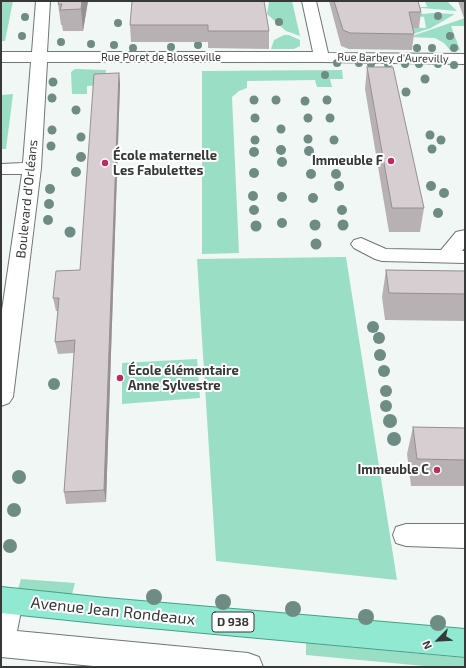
<!DOCTYPE html>
<meta charset="utf-8">
<style>
body{margin:0}
#map{position:relative;width:466px;height:668px;overflow:hidden;background:#f0f7f4;font-family:"Exo 2",sans-serif}
canvas{display:block}
.frame{position:absolute;inset:0;border:2px solid #363938;pointer-events:none}
.north{position:absolute;left:418px;top:620px;width:40px;height:40px;-webkit-text-stroke:3px #fff;paint-order:stroke;rotate:246deg;font-size:11px;font-weight:700;line-height:16px;text-align:center;color:#363938}
.north::after{content:'';display:block;margin:auto;width:14px;height:18px;background:#363938;clip-path:polygon(50% 0,100% 100%,50% 72%,0 100%)}
</style>
<div id="map">
<canvas width="466" height="668"></canvas>
<div class="frame"></div>
<div class="north">N</div>
</div>
<script>
const c = document.querySelector('canvas').getContext('2d');
c.lineJoin = 'round';
function fill(path, color) { c.fillStyle = color; c.fill(path, 'evenodd'); }
const toPath = rows => new Path2D(rows.map(r => 'M' + r).join(''));
function strokePath(path, color, width, dash) { c.strokeStyle = color; c.lineWidth = width; c.lineCap = dash ? 'butt' : 'round'; c.setLineDash(dash || []); c.stroke(path); }
function drawText(font, color, halo, rows, align = 'center') {
  c.font = font + ' "Exo 2",sans-serif'; c.lineWidth = 4; c.setLineDash([]); c.textBaseline = 'middle'; c.strokeStyle = halo; c.fillStyle = color; for (const [text, x, y, turn = 0] of rows) {
    c.save(); c.translate(x, y); c.rotate((+turn || 0) * Math.PI / 180); c.textAlign = isNaN(turn) ? turn : align; if (halo) c.strokeText(text, 0, 0); c.fillText(text, 0, 0); c.restore();
  }
}
fill(toPath([
 [1,1,13,1,5,41,1,41],
 [269,1,292,1,300,36,286,31,267,14],
 [425,1,447,1,457,11,422,8,418,11,423,14,432,13,455,14,431,28,410,35,403,27,426,28,424,17,415,16,413,7,427,7],
 [465,18,465,26,451,26,460,50,450,50,444,43,435,38,409,37],
 [284,35,289,35,300,40,300,46,294,49,271,49,274,40],
 [75,69,106,70,104,85,87,86,87,94,72,94,71,72],
 [342,70,343,79,330,79,332,87,317,87,315,80,247,81,247,88,239,91,232,97,239,253,202,254,202,71],
 [13,94,6,149,1,149,1,95],
 [346,257,397,580,216,561,197,259],
 [197,359,200,398,122,404,122,363],
 [21,579,75,583,72,594,18,589],
 [306,643,465,658,465,667,435,667,306,655]
]), '#9adec6');
const minor = toPath([
 [36,1,50,1,47,52,313,52,302,1,316,1,328,53,465,54,465,64,322,62,47,62,41,168,13,397,9,403,1,406,1,317,22,174,1,174,1,164,23,163,31,62,1,62,1,52,32,52,36,1],
 [465,230,465,247,462,251,465,251,465,263,382,261,375,259,354,248,351,244,354,240,361,238,386,249,441,250,456,232,465,230],
 [406,524,465,524,465,548,406,546,396,543,393,535,396,527,406,524],
 [9,588,19,592,23,601,17,631,248,653,259,657,263,667,103,667,1,657,1,591,9,588]
]);
const major = toPath([
 [1,587,106,598,465,629,465,657,106,624,1,613,1,587]
]);
strokePath(minor, '#707674', 2);
strokePath(major, '#42a287', 2);
fill(minor, '#fff');
fill(major, '#92e9d1');
c.fillStyle = '#6f8c84';
for (const [x, y, r] of [
 [438,16,4],
 [25,17,4],
 [279,22,4],
 [118,23,4],
 [22,36,4],
 [450,36,4],
 [61,42,4],
 [91,44,4],
 [114,45,4],
 [198,45,4],
 [171,47,4],
 [133,48,4],
 [417,48,4],
 [432,48,4],
 [454,48,4],
 [337,63,4],
 [359,63,4],
 [371,64,4],
 [388,64,4],
 [405,64,4],
 [419,64,4],
 [438,64,4],
 [454,65,4],
 [325,75,4],
 [425,79,4.5],
 [53,82,4.5],
 [406,92,4.5],
 [52,98,4.5],
 [254,100,4.5],
 [276,100,4.5],
 [327,100,4.5],
 [305,101,4.5],
 [76,110,4.5],
 [255,118,4.5],
 [308,118,4.5],
 [330,118,4.5],
 [281,129,4.5],
 [52,130,4.5],
 [430,135,4.5],
 [81,137,4.5],
 [308,139,4.5],
 [255,140,4.5],
 [334,140,4.5],
 [441,140,4.5],
 [51,146,4.5],
 [432,149,4.5],
 [281,150,5],
 [309,151,5],
 [254,152,5],
 [81,157,5],
 [282,162,5],
 [335,162,5],
 [76,172,5],
 [254,173,5],
 [311,174,5],
 [336,174,5],
 [339,186,5],
 [431,186,5],
 [50,189,5],
 [444,193,5],
 [253,196,5],
 [282,197,5],
 [313,198,5],
 [49,204,5],
 [254,210,5],
 [342,210,5],
 [438,213,5],
 [48,220,5],
 [282,223,5],
 [315,225,5.5],
 [343,225,5.5],
 [256,226,5.5],
 [70,232,5.5],
 [316,244,5.5],
 [373,327,6],
 [379,338,6],
 [380,355,6],
 [384,371,6],
 [54,384,6],
 [386,391,6],
 [386,406,6],
 [390,421,7],
 [394,439,7],
 [19,477,7],
 [14,510,7],
 [10,546,7],
 [154,597,8],
 [223,602,8],
 [293,609,8],
 [366,617,8],
 [438,623,8]
]) { c.beginPath(); c.arc(x, y, r, 0, 2 * Math.PI); c.fill(); }
fill(toPath([
 [88,1,83,31,63,31,62,25,61,25,58,4],
 [132,1,269,31,269,49,208,48,208,42,131,42,130,25],
 [329,1,418,1,421,12,419,28,413,28,414,34,412,50,349,49,341,46],
 [458,1,465,1,465,21],
 [367,67,424,208,420,232,389,232,365,89],
 [119,73,120,84,106,502,66,504,64,492,74,353,58,354,55,342,58,311,56,311,53,298,80,270],
 [386,270,465,271,465,321,385,320,382,297],
 [413,427,465,428,465,486,411,486,407,454]
]), '#b8b1b3');
fill(toPath([
 [82,1,88,1,83,31,81,9],
 [119,73,120,84,106,502,104,490]
]), '#969092');
const building = toPath([
 [59,1,82,1,81,9,60,10,62,4,58,4,59,1],
 [132,1,264,1,269,31,208,31,208,25,130,25,132,1],
 [334,1,418,1,421,12,409,12,414,34,350,33,343,30,334,1],
 [367,67,393,67,424,208,392,208,367,67],
 [119,73,104,490,64,492,75,340,55,342,59,298,53,298,56,271,80,270,94,74,119,73],
 [386,270,465,271,465,294,389,293,386,270],
 [413,427,465,428,465,460,417,459,413,427]
]);
fill(building, '#d6ced0');
strokePath(building, '#969092', 1);
for (const [x, y, r, color] of [
 [391,161,4,"#b92d63"],
 [105,163,4,"#b92d63"],
 [120,378,4,"#b92d63"],
 [437,470,4,"#b92d63"]
]) { const dot = new Path2D(); dot.arc(x, y, r, 0, 2 * Math.PI); c.fillStyle = color; c.fill(dot); strokePath(dot, '#fff', 1.5); }
drawText('11px', '#363938', '#fff', [
 ["Rue Poret de Blosseville",161,57],
 ["Rue Barbey d'Aurevilly",393,58,1]
]);
for (const [x, y, w] of [
 [233,622,42]
]) { const box = new Path2D(); box.roundRect(x - w / 2, y - 10, w, 20, 3); c.fillStyle = '#fff'; c.fill(box); strokePath(box, '#363938', 1); }
drawText('bold 12px', '#363938', null, [
 ["D 938",233,622]
]);
drawText('bold 13px', '#363938', '#fff', [
 ["École maternelle",113,156],
 ["Les Fabulettes",113,171],
 ["Immeuble F",383,161,"right"],
 ["École élémentaire",128,371],
 ["Anne Sylvestre",128,386],
 ["Immeuble C",429,470,"right"]
], 'left');
drawText('13px', '#363938', '#fff', [
 ["Boulevard d'Orléans",27,199,-84]
]);
drawText('16px', '#363938', '#fff', [
 ["Avenue Jean Rondeaux",113,611,6]
]);
</script>
